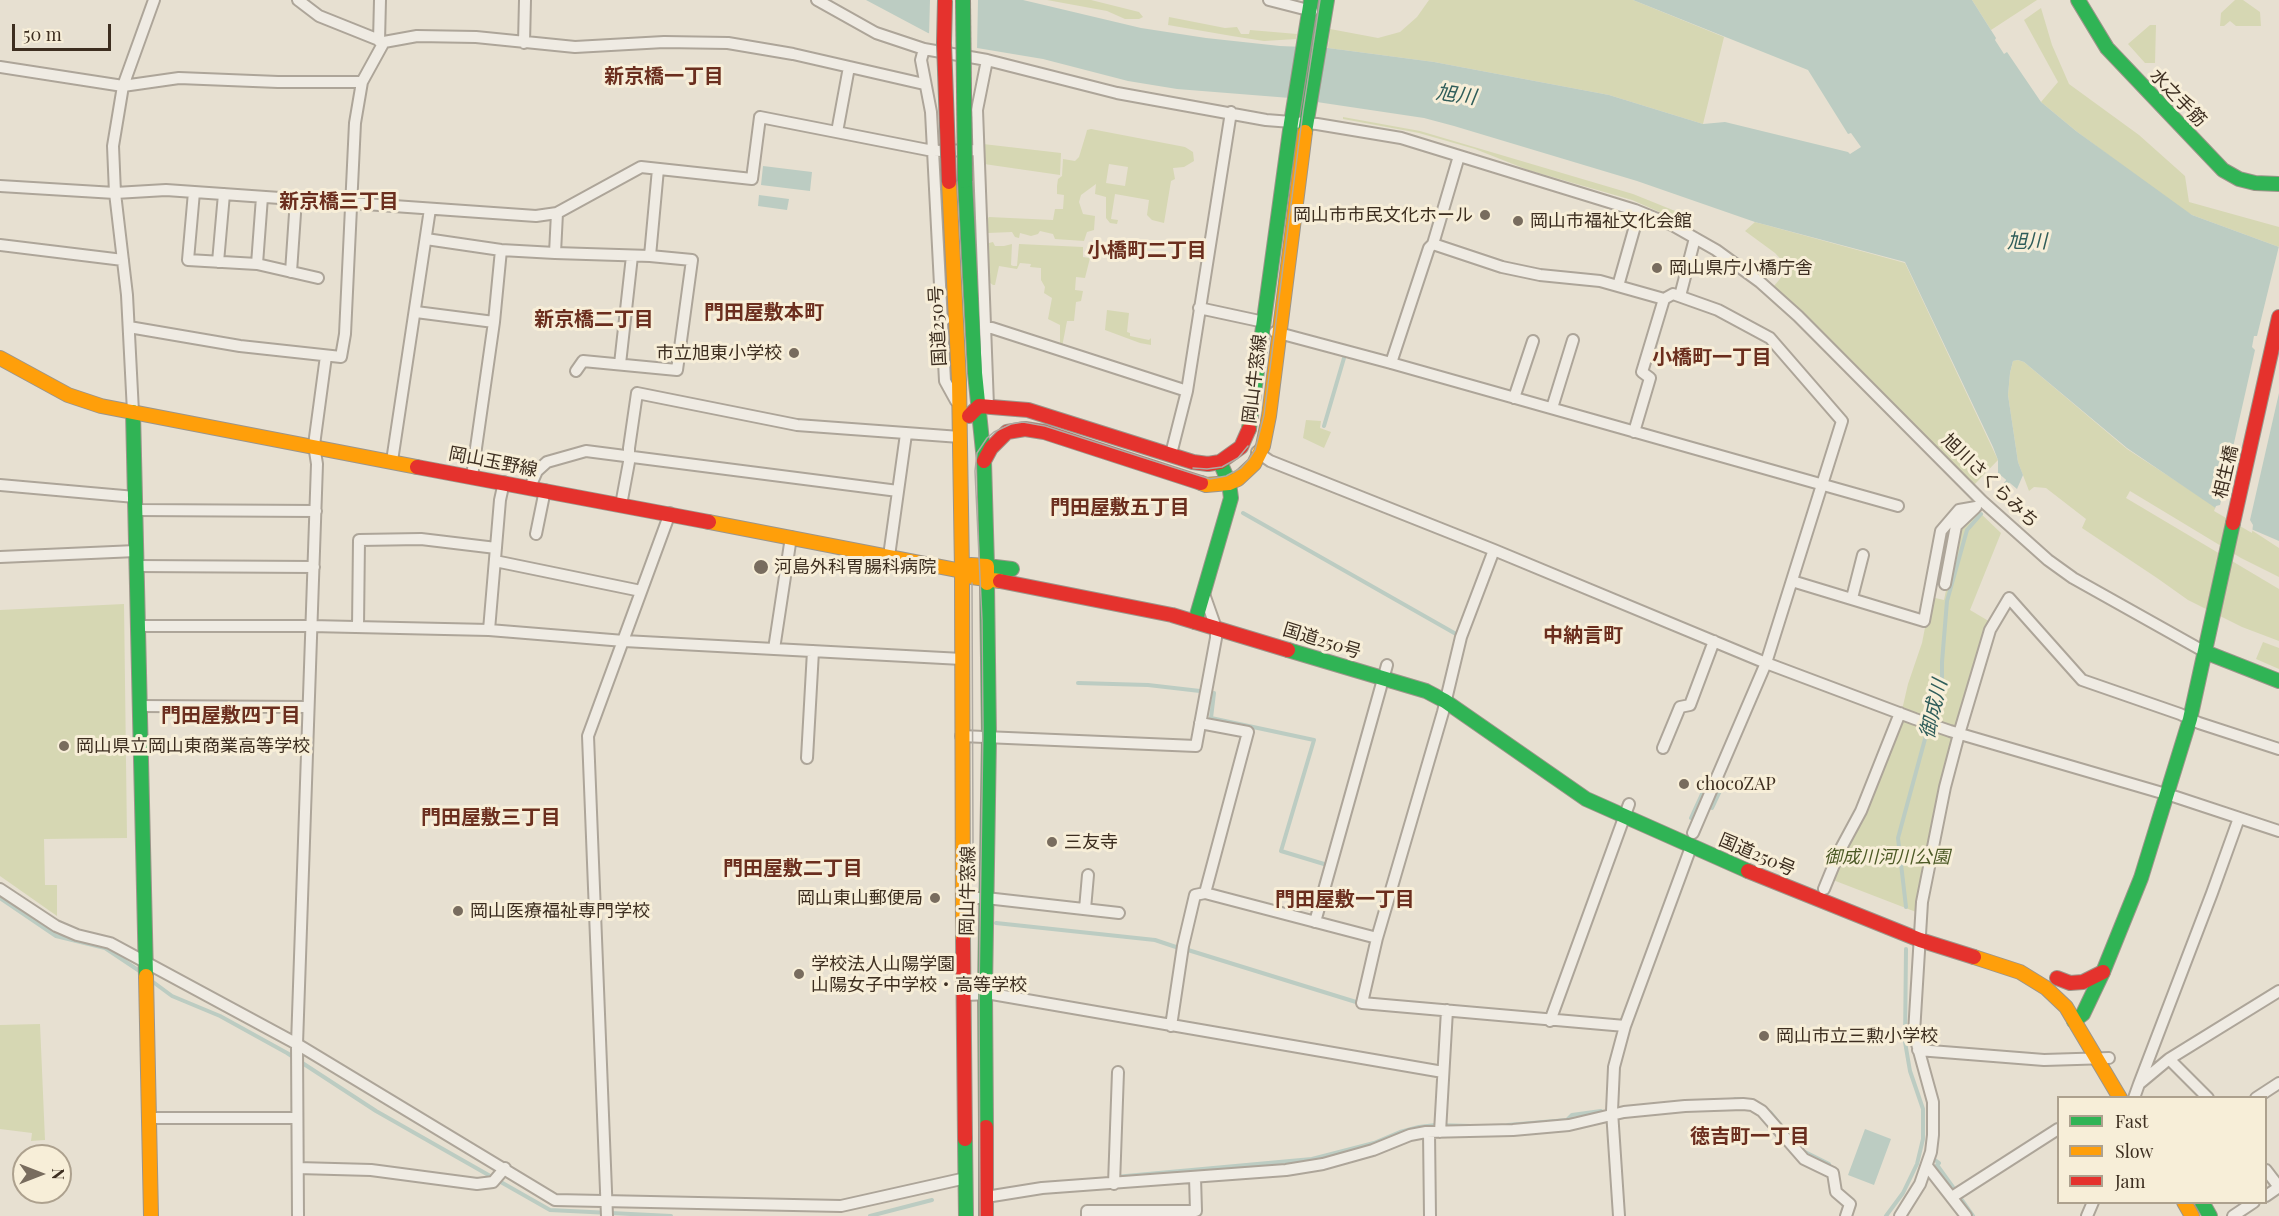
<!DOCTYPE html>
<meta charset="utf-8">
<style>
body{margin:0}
#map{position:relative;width:2279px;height:1216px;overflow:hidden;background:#e7e0d1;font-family:"Playfair Display",serif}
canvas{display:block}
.legend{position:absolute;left:2057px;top:1096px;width:210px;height:108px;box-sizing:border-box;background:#f7eed8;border:2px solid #ada18e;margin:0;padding:8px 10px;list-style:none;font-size:18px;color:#3d2e20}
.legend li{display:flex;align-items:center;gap:12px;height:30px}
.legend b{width:30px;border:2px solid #ada18e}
.north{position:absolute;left:12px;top:1144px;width:60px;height:60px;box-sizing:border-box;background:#f7eed8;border:2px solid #ada18e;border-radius:50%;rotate:90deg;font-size:16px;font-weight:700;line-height:24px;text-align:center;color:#3d2e20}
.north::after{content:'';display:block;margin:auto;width:21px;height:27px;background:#786c5e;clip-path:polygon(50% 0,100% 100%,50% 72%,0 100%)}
.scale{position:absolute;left:12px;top:24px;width:99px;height:27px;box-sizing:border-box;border:3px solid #3d2e20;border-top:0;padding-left:8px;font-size:18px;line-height:21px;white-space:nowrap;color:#3d2e20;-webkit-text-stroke:4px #f7eed8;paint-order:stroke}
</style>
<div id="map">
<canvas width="2279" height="1216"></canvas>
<ul class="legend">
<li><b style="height:8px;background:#30b455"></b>Fast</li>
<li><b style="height:8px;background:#ff9f0a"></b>Slow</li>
<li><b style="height:8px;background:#e5322d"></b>Jam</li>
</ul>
<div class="north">N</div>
<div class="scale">50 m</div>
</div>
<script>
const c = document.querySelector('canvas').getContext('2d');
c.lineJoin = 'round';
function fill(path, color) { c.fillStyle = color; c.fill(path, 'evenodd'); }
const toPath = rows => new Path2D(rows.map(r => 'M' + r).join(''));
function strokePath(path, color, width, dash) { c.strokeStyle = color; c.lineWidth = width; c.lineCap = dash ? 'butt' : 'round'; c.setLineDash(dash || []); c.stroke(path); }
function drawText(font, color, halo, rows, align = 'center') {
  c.font = font + ' "Playfair Display","Noto Sans JP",serif'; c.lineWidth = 6; c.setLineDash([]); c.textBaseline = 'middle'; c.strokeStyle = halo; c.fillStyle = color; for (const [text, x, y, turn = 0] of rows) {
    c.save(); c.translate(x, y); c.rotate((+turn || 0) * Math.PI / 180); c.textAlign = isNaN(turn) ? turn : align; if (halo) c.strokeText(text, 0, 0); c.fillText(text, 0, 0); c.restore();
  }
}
fill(toPath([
 [1047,0,1091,0,1139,12,1143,17,1139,19,1125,19,1107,11],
 [1429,0,1633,0,1724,37,1703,124,1609,95,1434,62,1328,48,1330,29,1378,38,1400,32,1417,17],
 [1972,0,2037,0,1991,30],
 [2235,0,2243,0,2260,12,2261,26,2236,26,2230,21,2224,26,2220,26,2221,13],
 [2041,8,2052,45,2069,84,2139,135,2185,176,2189,202,2279,227,2279,247,2192,215,2178,207,2076,131,2041,102,2058,82,2024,20],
 [1169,17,1225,28,1237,27,1241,34,1249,34,1250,30,1297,34,1296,39,1264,41,1232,36,1168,25],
 [2150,25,2156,25,2155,63,2145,63,2128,44],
 [1343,117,1420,131,1633,194,1690,217,1687,224,1632,200,1528,170,1475,149,1419,133,1343,119],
 [1091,129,1185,147,1193,152,1194,161,1184,167,1173,168,1175,179,1171,181,1164,223,1152,220,1147,215,1149,200,1115,194,1111,219,1118,220,1117,224,1110,223,1106,218,1106,197,1095,194,1096,184,1081,195,1079,202,1083,214,1095,216,1094,230,1087,232,1084,241,1055,239,1053,234,1040,231,1038,234,1031,236,1020,233,1019,238,1015,237,1012,232,988,233,987,219,989,217,1053,220,1055,209,1063,209,1064,195,1057,194,1057,186,1058,179,1062,176,1063,159,1075,161,1079,157,1086,134,1087,130],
 [1109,164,1128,167,1125,186,1106,183],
 [983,144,1061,153,1060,175,984,164],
 [1755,222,1905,263,1998,460,1974,485,1774,286,1789,268,1775,253,1745,231],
 [993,242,995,246,1004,246,1012,244,1011,265,1013,266,1017,266,1019,244,1083,247,1083,257,1090,258,1085,278,1076,277,1075,290,1083,291,1081,301,1076,302,1074,321,1067,321,1062,347,1060,346,1060,325,1048,319,1052,298,1044,293,1045,287,1041,280,1041,268,1030,267,1031,264,1020,263,1017,269,999,266,995,285,993,285,989,282,989,243],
 [1107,310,1129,313,1127,332,1130,333,1130,336,1149,340,1151,338,1151,345,1140,343,1105,330],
 [2018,360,2024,362,2127,449,2279,548,2279,577,2241,558,2130,491,2126,498,2279,589,2279,641,2242,627,2188,600,2157,578,2082,528,2086,519,2046,488,2034,487,2029,491,2018,462,2008,395,2010,373,2013,361],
 [1306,420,1321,421,1320,428,1331,432,1324,448,1303,438],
 [1977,510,2001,533,1970,610,1992,623,1930,840,1916,912,1833,880,1899,723,1908,684,1922,643,1931,597,1944,600,1958,532],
 [124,604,127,838,44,839,45,885,57,885,57,916,0,876,0,610],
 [2263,642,2279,648,2279,669,2256,659],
 [40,1024,45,1140,31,1141,32,1133,0,1129,0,1025]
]), '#d6d7b3');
fill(toPath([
 [866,0,1023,0,1141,28,1206,38,1280,46,1328,48,1434,62,1609,95,1703,124,1725,122,1848,152,1850,154,1861,147,1851,133,1848,134,1808,70,1633,0,1972,0,1996,38,1995,40,2004,54,2007,52,2041,102,2076,131,2192,215,2279,247,2279,541,2251,529,2214,507,2127,448,2024,362,2018,360,2013,361,2010,373,2008,395,2018,462,2023,475,2017,489,1998,473,1998,460,1993,447,1905,262,1755,222,1637,181,1454,126,1424,118,1290,98,1177,89,1128,81,1043,59,977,48,928,33],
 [763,166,812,172,810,191,761,185],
 [759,195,789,199,787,210,758,206],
 [1865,1129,1891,1139,1874,1185,1848,1175]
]), '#bcccc2');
fill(toPath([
 [930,0,978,0,977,51,929,36],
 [2279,246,2279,393,2250,520,2253,525,2252,533,2214,511,2216,506,2220,505,2255,350,2252,347,2254,336,2257,336]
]), '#e7e0d1');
strokePath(toPath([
 [1324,426,1344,358],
 [1996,496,2008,481,2008,477],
 [1243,513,1456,634],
 [1078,683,1148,685,1200,691],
 [1214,693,1211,718,1314,740,1281,851,1324,864],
 [1712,808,1720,791],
 [1691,818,1708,781],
 [0,898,56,936,105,948,141,972],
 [1906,907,1898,838,1925,739,1942,691,1942,662,1947,601,1967,530,1981,514],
 [996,923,1155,940,1179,948],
 [1188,950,1356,1002],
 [149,979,172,996,220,1016,287,1053,376,1111,550,1210,671,1216],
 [1735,1099,1754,1101],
 [1770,1112,1788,1134],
 [1508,1125,1567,1120,1572,1115,1601,1111],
 [1803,1151,1829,1164],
 [1935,1160,1939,1163,1937,1165,1955,1190],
 [1115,1177,1312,1159,1374,1143,1400,1132,1419,1127,1436,1125,1471,1126],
 [1959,1196,1973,1216],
 [870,1216,932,1200],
 [1886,1216,1903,1193,1917,1164,1923,1139,1923,1109,1910,1071,1905,1042,1906,949]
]), '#bcccc2', 4);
const street = toPath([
 [298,0,319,16,384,42,417,36,476,37,575,47,664,42,728,43,793,54,924,84],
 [817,0,876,33,924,49,987,60,1117,93,1266,120,1317,124,1401,138,1635,210,1672,225,1716,250,1760,282,1798,316,1982,501,2048,560,2073,578,2205,652],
 [1269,0,1312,11],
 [379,41,380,0],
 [524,43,525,0],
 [924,49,921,60,931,112,945,381,956,401],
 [987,60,977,110,988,406],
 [0,67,123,86,179,78,278,82,362,82],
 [837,132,849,67],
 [0,186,115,193,166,190,536,216,557,213,641,167,752,179,760,117,933,151,978,150],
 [194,192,188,260,257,264,318,278],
 [426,239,501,250,555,253,557,213],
 [1433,244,1502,267,1540,275,1600,281,1664,299],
 [0,245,123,260],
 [555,253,650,256,692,260,677,370,583,361,576,371],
 [650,256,658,169],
 [218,262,224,194],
 [257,264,262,197],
 [291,272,296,199],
 [1618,286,1639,212],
 [1680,296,1695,238],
 [1199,308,1264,322],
 [416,312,494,322],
 [129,327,240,346,341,357,345,334,355,123,362,82,384,42],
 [985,328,992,328,1187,391],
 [1275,332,1391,363,1898,506],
 [1391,363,1429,248,1433,244,1459,156],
 [620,364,632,256],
 [1514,398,1533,341],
 [1552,408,1573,340],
 [133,412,127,295,115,193,113,146,123,86,154,0],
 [1634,432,1650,378,1642,372,1664,299,1673,294,1718,310,1770,338,1842,421,1766,663,1693,833],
 [1257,452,1270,461,1494,550,1766,663,1915,719,1950,731,2176,797,2279,831],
 [1171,454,1187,391,1231,112],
 [392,461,430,209],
 [472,476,494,322,501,250],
 [0,485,135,497],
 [530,487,537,471,547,462,586,451,898,491],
 [621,505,629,462,629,448,637,393,797,425,960,437],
 [136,510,316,511],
 [536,534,545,490],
 [1494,550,1461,637,1443,712,1377,938,1362,1003,1625,1026],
 [889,556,906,434],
 [0,557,136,551],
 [495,561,641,591],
 [136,566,314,567],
 [1792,581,1924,621,1941,531,1959,510,1976,507],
 [1945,584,1956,526,1975,508],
 [1852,598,1863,555],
 [137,626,311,626,489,630,624,641,962,659],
 [358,627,359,540,421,539,496,548],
 [489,630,500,500,504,482],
 [774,649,791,537],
 [139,706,308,707],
 [1200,723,1248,732,1205,893],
 [961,736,1196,746,1216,638,1216,628,1204,594],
 [1663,748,1680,707,1690,705,1714,641],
 [807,758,813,651],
 [0,889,56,926,77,935,110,943,297,1044,555,1200,841,1206,966,1178],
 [1824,889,1840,850,1861,811,1900,713],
 [963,898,986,898,1119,913],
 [1085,909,1088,875],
 [1315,922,1387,665],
 [964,995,992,994,1443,1072],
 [1550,1021,1629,804],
 [1171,1026,1183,946,1195,895,1205,893,1377,938],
 [1918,1050,2044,1060,2109,1058],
 [2169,1059,2279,991],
 [2139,1084,2212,893,2239,818],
 [2134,1098,2139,1084,2169,1059,2208,1098],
 [2256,1098,2279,1083],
 [148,1118,297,1118],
 [1429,1132,1430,1216],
 [1440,1132,1447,1010],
 [1927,1166,1966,1216],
 [298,1168,371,1170,477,1184,493,1182,505,1168],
 [2266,1170,2279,1187],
 [1114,1184,1118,1072],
 [2266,1196,2279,1187],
 [986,1197,1042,1188,1286,1170,1323,1164,1373,1150,1410,1135,1426,1132,1513,1130,1569,1125,1624,1112,1685,1106,1743,1104,1752,1105,1762,1111,1804,1159,1833,1173,1836,1192,1850,1204,1846,1216],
 [1952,1197,2058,1129],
 [298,1216,297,1044,317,464,314,445,326,356],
 [607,1216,588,736,670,513],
 [1087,1216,1087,1211,1196,1211,1195,1177],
 [1619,1216,1612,1111,1614,1067,1625,1026,1691,847],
 [1900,1216,1920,1184,1931,1152,1933,1135,1933,1102,1914,1033,1922,902,1945,787,1959,734,1990,630,2009,598,2082,680,2180,714,2199,723,2279,749],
 [2087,1216,2093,1202],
 [2233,1216,2254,1202]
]);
const fast = toPath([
 [2078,0,2107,48,2223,170,2239,179,2255,183,2279,184],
 [1305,132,1327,0],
 [965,181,975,373,984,461,987,566,1012,569],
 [133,412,146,976],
 [1249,429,1291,123,1311,0],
 [1195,622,1231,498,1229,483,1220,462],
 [1288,650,1426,691,1445,701,1586,799,1748,871],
 [2205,652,2279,681],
 [2074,1021,2083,1014,2103,972,2141,878,2190,719,2233,523],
 [986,1127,985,990,989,737,987,583],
 [965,1139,966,1216],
 [2202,1202,2210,1216]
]);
const slow = toPath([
 [949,182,959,381,962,571,972,577,1000,581],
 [0,358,68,395,101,406,417,467],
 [1201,483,1206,485,1229,483,1238,479,1254,464,1263,446,1269,416,1305,132],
 [709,522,962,571,971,565,987,566,987,583],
 [962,571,963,940],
 [1974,957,2020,972,2046,988,2066,1007,2120,1098],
 [146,976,151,1216],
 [2184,1202,2192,1216]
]);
const jam = toPath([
 [969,416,979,406,1028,410,1193,462,1208,464,1220,462,1241,447,1249,429],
 [984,461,991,448,1007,432,1025,429,1044,432,1201,483],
 [417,467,709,522],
 [2233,523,2279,317],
 [1000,581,1172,615,1288,650],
 [1748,871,1920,940,1974,957],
 [963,940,965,1139],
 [2057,978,2070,983,2083,982,2103,972],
 [986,1127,986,1216]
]);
strokePath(street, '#ada599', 14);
strokePath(fast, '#9c958a', 16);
strokePath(slow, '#9c958a', 16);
strokePath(jam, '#9c958a', 16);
strokePath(street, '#efebe3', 10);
strokePath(fast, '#30b455', 14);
strokePath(slow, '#ff9f0a', 14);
strokePath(jam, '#e5322d', 14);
strokePath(toPath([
 [1193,468,1207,469,1222,467,1238,458,1248,446],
 [972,583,973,847],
 [980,1216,979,990,983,727,982,620,975,471,977,453,987,438,994,432,1011,424,1023,422,1045,426,1210,479,1226,476,1241,468,1249,459,1255,450,1264,415,1303,111,1320,0]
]), '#afaaa2', 1.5);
const fastBridge = toPath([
 [963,0,965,181]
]);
const jamBridge = toPath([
 [945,0,944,43,949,182]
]);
strokePath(fastBridge, '#928b80', 16, []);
strokePath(jamBridge, '#928b80', 16, []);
strokePath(fastBridge, '#30b455', 14);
strokePath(jamBridge, '#e5322d', 14);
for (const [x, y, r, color] of [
 [1485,215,6,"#786c5e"],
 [1518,221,6,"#786c5e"],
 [1657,268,6,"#786c5e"],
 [794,353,6,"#786c5e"],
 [761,567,8,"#786c5e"],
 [64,746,6,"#786c5e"],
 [1684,784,6,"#786c5e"],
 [1052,842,6,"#786c5e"],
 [935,898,6,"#786c5e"],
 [458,911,6,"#786c5e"],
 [799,974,6,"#786c5e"],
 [1764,1036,6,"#786c5e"]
]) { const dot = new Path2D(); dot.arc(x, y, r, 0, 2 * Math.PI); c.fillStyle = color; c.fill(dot); strokePath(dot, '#f7eed8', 2); }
drawText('18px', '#3d2e20', '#f7eed8', [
 ["水之手筋",2178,98,46],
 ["国道250号",938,326,-93],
 ["岡山牛窓線",1255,379,-83],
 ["岡山玉野線",493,462,11],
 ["相生橋",2226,472,-77],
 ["旭川さくらみち",1990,481,44],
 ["国道250号",1322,641,17],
 ["国道250号",1757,855,23],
 ["岡山牛窓線",968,891,-89]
]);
drawText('18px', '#3d2e20', '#f7eed8', [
 ["岡山市市民文化ホール",1473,215,"right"],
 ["岡山市福祉文化会館",1530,221],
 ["岡山県庁小橋庁舎",1669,268],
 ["市立旭東小学校",782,353,"right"],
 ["河島外科胃腸科病院",774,567],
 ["岡山県立岡山東商業高等学校",76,746],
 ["chocoZAP",1696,784],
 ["三友寺",1064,842],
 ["岡山東山郵便局",923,898,"right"],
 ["岡山医療福祉専門学校",470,911],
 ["学校法人山陽学園",811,964],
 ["山陽女子中学校・高等学校",811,985],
 ["岡山市立三勲小学校",1776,1036]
], 'left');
drawText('italic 18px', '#4d5a26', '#f7eed8', [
 ["御成川河川公園",1887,857]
]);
drawText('bold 20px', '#6b2e1e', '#f7eed8', [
 ["新京橋一丁目",664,77],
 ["新京橋三丁目",339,202],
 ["小橋町二丁目",1147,251],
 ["門田屋敷本町",764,313],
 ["新京橋二丁目",594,320],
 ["小橋町一丁目",1712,358],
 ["門田屋敷五丁目",1120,508],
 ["中納言町",1583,636],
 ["門田屋敷四丁目",231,716],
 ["門田屋敷三丁目",491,818],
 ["門田屋敷二丁目",793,869],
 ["門田屋敷一丁目",1345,900],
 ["徳吉町一丁目",1750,1137]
]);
drawText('italic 20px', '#2f5d5a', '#f7eed8', [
 ["旭川",1456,95,8],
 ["旭川",2027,242],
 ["御成川",1934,709,-77]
]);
</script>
